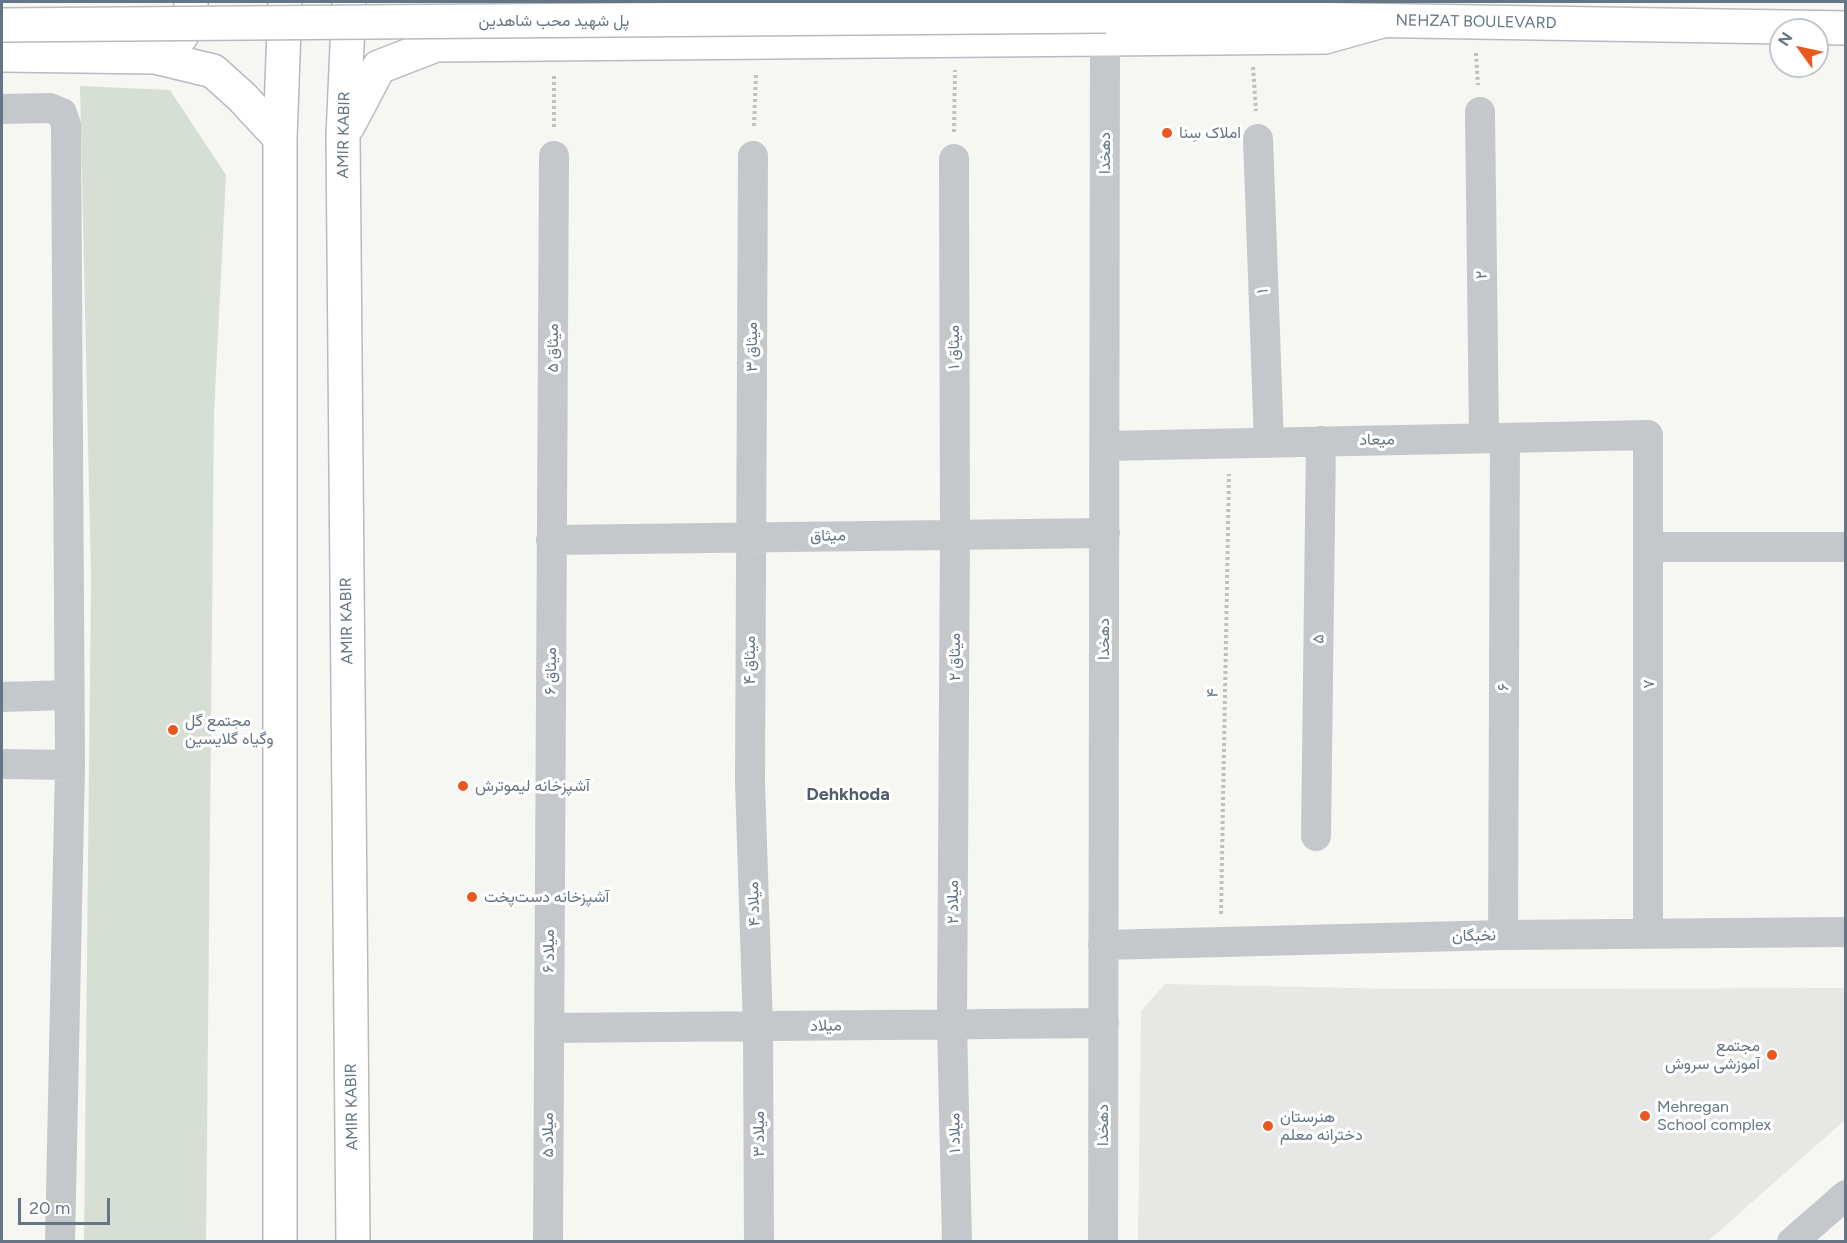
<!DOCTYPE html>
<meta charset="utf-8">
<style>
body{margin:0}
#map{position:relative;width:1847px;height:1243px;overflow:hidden;background:#f6f7f3;font-family:Figtree,sans-serif}
canvas{display:block}
.frame{position:absolute;inset:0;border:3px solid #647585;pointer-events:none}
.north{position:absolute;left:1769px;top:18px;width:60px;height:60px;box-sizing:border-box;background:#fff;border:2px solid #c1c8ce;border-radius:50%;rotate:303deg;font-size:16px;font-weight:700;line-height:24px;text-align:center;color:#647585}
.north::after{content:'';display:block;margin:auto;width:21px;height:27px;background:#ea5820;clip-path:polygon(50% 0,100% 100%,50% 72%,0 100%)}
.scale{position:absolute;left:18px;top:1198px;width:92px;height:27px;box-sizing:border-box;border:3px solid #647585;border-top:0;padding-left:8px;font-size:18px;line-height:21px;white-space:nowrap;color:#647585;-webkit-text-stroke:4px #fff;paint-order:stroke}
</style>
<div id="map">
<canvas width="1847" height="1243"></canvas>
<div class="frame"></div>
<div class="north">N</div>
<div class="scale">20 m</div>
</div>
<script>
const c = document.querySelector('canvas').getContext('2d');
c.lineJoin = 'round';
function fill(path, color) { c.fillStyle = color; c.fill(path, 'evenodd'); }
const toPath = rows => new Path2D(rows.map(r => 'M' + r).join(''));
function strokePath(path, color, width, dash) { c.strokeStyle = color; c.lineWidth = width; c.lineCap = dash ? 'butt' : 'round'; c.setLineDash(dash || []); c.stroke(path); }
function drawText(font, color, halo, rows, align = 'center') {
  c.font = font + ' Figtree,Vazirmatn,sans-serif'; c.lineWidth = 6; c.setLineDash([]); c.textBaseline = 'middle'; c.strokeStyle = halo; c.fillStyle = color; for (const [text, x, y, turn = 0] of rows) {
    c.save(); c.translate(x, y); c.rotate((+turn || 0) * Math.PI / 180); c.textAlign = isNaN(turn) ? turn : align; if (halo) c.strokeText(text, 0, 0); c.fillText(text, 0, 0); c.restore();
  }
}
fill(toPath([
 [1165,984,1398,989,1845,988,1845,1120,1708,1241,1138,1241,1141,1011]
]), '#e7e8e6');
fill(toPath([
 [80,86,170,90,226,175,214,414,206,1241,84,1241,91,579]
]), '#d7ded4');
const secondary = toPath([
 [1106,16,1846,28]
]);
const primary = toPath([
 [349,2,343,136,353,1242],
 [172,47,182,35,191,12,191,2],
 [2,55,155,57,213,71,242,97,280,138],
 [348,126,379,67,436,45,1325,37,1382,21],
 [280,1242,280,138,285,2]
]);
strokePath(secondary, '#b6bbc0', 36);
strokePath(primary, '#b7bbbf', 36);
strokePath(toPath([
 [1476,53,1478,85],
 [1253,67,1256,111],
 [554,76,554,128],
 [754,126,756,73],
 [954,132,955,70],
 [1221,914,1229,474]
]), '#bdc0c2', 4, [3, 3]);
strokePath(toPath([
 [2,109,50,108,62,113,66,125,70,765,60,1242],
 [1480,112,1484,438],
 [1258,139,1269,443],
 [753,156,750,782,758,1027,759,1242],
 [954,159,955,534,952,1024,957,1242],
 [1105,446,1648,435,1648,934],
 [551,540,1105,533],
 [1649,547,1846,547],
 [2,697,69,695],
 [2,764,70,765],
 [1316,836,1321,441],
 [1503,935,1505,438],
 [1103,945,1503,935,1846,932],
 [549,1028,1104,1023],
 [548,1242,554,156],
 [1103,1242,1105,37],
 [1792,1242,1846,1195]
]), '#c4c8cb', 30);
strokePath(secondary, '#fff', 33);
strokePath(primary, '#fff', 33);
const secondaryBridge = toPath([
 [2,25,1106,16]
]);
strokePath(secondaryBridge, '#b6bbc0', 36, []);
strokePath(secondaryBridge, '#fff', 33);
for (const [x, y, r, color] of [
 [1167,133,6,"#ea5820"],
 [173,730,6,"#ea5820"],
 [463,786,6,"#ea5820"],
 [472,897,6,"#ea5820"],
 [1772,1055,6,"#ea5820"],
 [1645,1116,6,"#ea5820"],
 [1268,1126,6,"#ea5820"]
]) { const dot = new Path2D(); dot.arc(x, y, r, 0, 2 * Math.PI); c.fillStyle = color; c.fill(dot); strokePath(dot, '#fff', 2); }
drawText('16px', '#647585', '#fff', [
 ["پل شهید محب شاهدین",554,21],
 ["NEHZAT BOULEVARD",1476,22,1],
 ["AMIR KABIR",344,135,-89],
 ["دهخدا",1105,153,-90],
 ["۲",1482,275,-91],
 ["۱",1263,291,-92],
 ["میثاق ۳",752,347,-90],
 ["میثاق ۱",954,347,-90],
 ["میثاق ۵",553,348,-90],
 ["میعاد",1377,440,-1],
 ["میثاق",828,536,-1],
 ["AMIR KABIR",347,621,-91],
 ["دهخدا",1104,639,-90],
 ["۵",1319,639,-89],
 ["میثاق ۲",955,657,-90],
 ["میثاق ۴",750,660,-90],
 ["میثاق ۶",551,671,-90],
 ["۷",1649,684,-90],
 ["۶",1504,687,-90],
 ["۴",1213,693,-89],
 ["میلاد ۲",953,902,-90],
 ["میلاد ۴",754,904,-92],
 ["نخبگان",1474,936,-1],
 ["میلاد ۶",549,951,-90],
 ["میلاد",826,1026,-1],
 ["AMIR KABIR",352,1107,-91],
 ["دهخدا",1103,1125,-90],
 ["میلاد ۱",955,1133,-91],
 ["میلاد ۳",759,1134,-90],
 ["میلاد ۵",548,1135,-90]
]);
drawText('16px', '#647585', '#fff', [
 ["املاک سِنا",1179,133],
 ["مجتمع گل",185,721],
 ["وگیاه گلایسین",185,739],
 ["آشپزخانه لیموترش",475,786],
 ["آشپزخانه دست‌پخت",484,897],
 ["مجتمع",1760,1046,"right"],
 ["آموزشی سروش",1760,1064,"right"],
 ["Mehregan",1657,1107],
 ["School complex",1657,1125],
 ["هنرستان",1280,1117],
 ["دخترانه معلم",1280,1135]
], 'left');
drawText('bold 18px', '#525e6a', '#fff', [
 ["Dehkhoda",848,795]
]);
</script>
